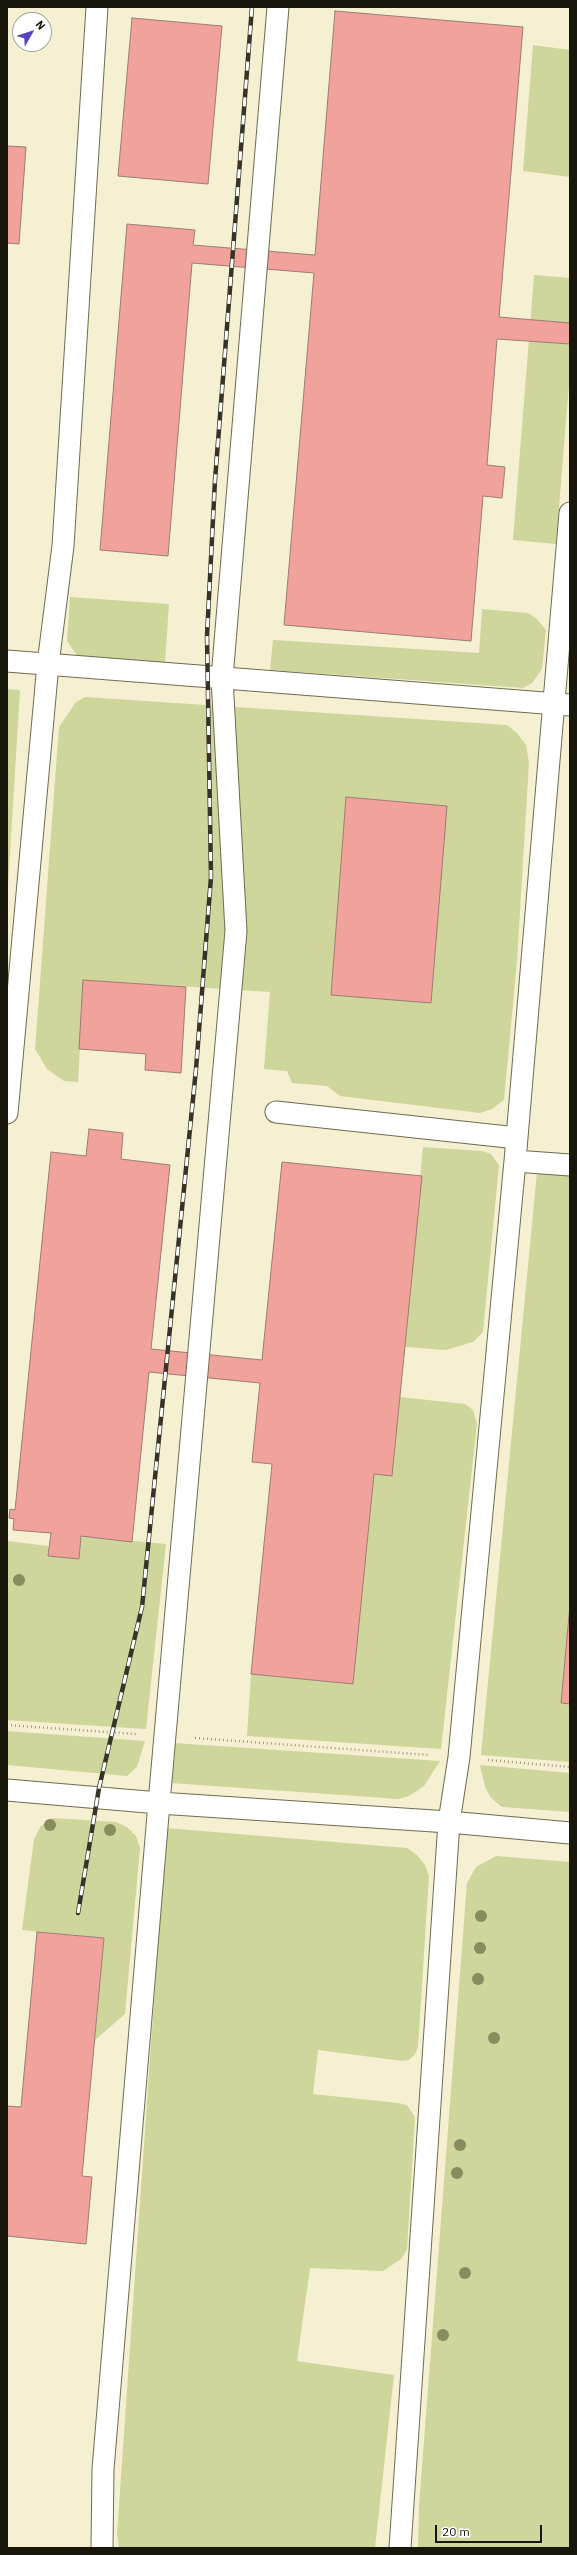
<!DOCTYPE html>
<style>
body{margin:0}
#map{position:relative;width:577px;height:2555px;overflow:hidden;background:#f5f0d2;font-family:"IBM Plex Sans",sans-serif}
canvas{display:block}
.frame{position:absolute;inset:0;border:8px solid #19170c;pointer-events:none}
.north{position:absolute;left:12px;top:12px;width:40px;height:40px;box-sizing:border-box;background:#fff;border:1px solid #a3a29e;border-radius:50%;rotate:51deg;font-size:11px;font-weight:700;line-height:16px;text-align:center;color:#19170c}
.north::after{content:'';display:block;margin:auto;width:14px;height:18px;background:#5844bc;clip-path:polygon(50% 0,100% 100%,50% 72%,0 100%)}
.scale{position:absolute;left:435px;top:2525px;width:107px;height:18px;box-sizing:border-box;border:2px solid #19170c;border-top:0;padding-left:5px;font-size:12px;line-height:14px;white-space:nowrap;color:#19170c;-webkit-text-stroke:3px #fff;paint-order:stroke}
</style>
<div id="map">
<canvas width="577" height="2555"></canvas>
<div class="frame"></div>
<div class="north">N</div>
<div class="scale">20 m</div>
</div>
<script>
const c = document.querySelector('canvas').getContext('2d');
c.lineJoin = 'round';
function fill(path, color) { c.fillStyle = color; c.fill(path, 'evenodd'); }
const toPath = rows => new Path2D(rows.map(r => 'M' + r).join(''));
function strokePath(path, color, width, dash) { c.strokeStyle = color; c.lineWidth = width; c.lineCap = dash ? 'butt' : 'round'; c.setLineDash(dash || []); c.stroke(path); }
fill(toPath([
 [533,45,570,50,570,177,523,171],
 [534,275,570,278,570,372,556,544,513,540],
 [70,597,169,604,165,663,79,658,67,641],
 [482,609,528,613,536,618,546,630,542,669,532,683,523,688,270,670,273,640,479,653],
 [7,689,20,690,7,903],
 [85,697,507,725,517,733,526,745,529,763,517,961,504,1100,492,1109,480,1113,340,1096,327,1086,292,1083,287,1071,264,1069,270,992,84,980,78,1082,64,1081,47,1069,35,1049,59,727,76,702],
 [346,797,446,806,431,1003,331,995],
 [423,1147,482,1151,491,1154,499,1165,483,1332,473,1342,446,1350,405,1347],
 [537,1172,570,1175,570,1605,561,1703,570,1704,570,1762,481,1755],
 [400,1397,465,1404,473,1410,477,1424,441,1749,247,1736,251,1674,353,1684,374,1474,392,1476],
 [81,1536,166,1544,146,1729,7,1720,7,1541,49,1546,48,1556,79,1559],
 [7,1731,145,1741,137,1767,127,1776,7,1765],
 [174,1743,440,1761,424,1786,409,1796,398,1799,171,1783],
 [480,1765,570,1773,570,1812,502,1807,491,1798,485,1787],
 [52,1818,116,1822,127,1827,136,1836,140,1848,125,2014,95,2040,104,1938,22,1930,34,1839,41,1826],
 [166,1828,407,1848,417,1855,425,1865,429,1876,418,2047,415,2054,409,2060,402,2061,318,2050,313,2094,398,2103,407,2105,415,2117,407,2250,401,2259,383,2271,310,2268,297,2361,394,2375,375,2548,119,2548,117,2534],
 [496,1856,570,1862,570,2548,418,2548,419,2505,467,1883,476,1867]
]), '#ced69b');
const building = toPath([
 [335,11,523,27,499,317,570,323,570,344,497,339,487,465,505,467,502,498,483,496,471,641,284,625,314,273,192,263,168,556,100,550,127,224,195,230,193,245,315,255,335,11],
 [132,18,222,26,208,184,118,176,132,18],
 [7,146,26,147,19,244,7,243,7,146],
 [346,797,447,806,431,1003,331,995,346,797],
 [83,980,186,987,181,1073,145,1070,146,1054,79,1049,83,980],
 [89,1129,123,1133,121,1159,170,1165,151,1349,262,1360,282,1162,422,1176,392,1476,374,1474,353,1684,251,1674,272,1464,252,1462,260,1383,149,1372,132,1542,81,1536,79,1559,48,1556,51,1533,13,1530,14,1519,9,1518,10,1509,15,1510,51,1152,86,1156,89,1129],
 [570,1605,570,1704,561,1703,570,1605],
 [37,1932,104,1938,82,2176,92,2177,86,2244,7,2236,7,2106,21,2107,37,1932]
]);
fill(building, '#f1a29a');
strokePath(building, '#9b7b77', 1);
const lane = toPath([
 [278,7,222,678,236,931,159,1803,449,1822,400,2548],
 [570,513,515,1161,459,1757,449,1822,570,1833],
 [7,661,570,705],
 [276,1112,517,1138],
 [7,1113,48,664,63,546,97,7],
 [515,1161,570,1165],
 [7,1790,159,1803,103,2469,102,2548]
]);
strokePath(lane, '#6f6b50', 23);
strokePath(toPath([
 [7,1725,136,1734],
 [195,1738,429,1755],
 [488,1760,570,1767]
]), '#9f9b85', 2.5, [1, 3]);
strokePath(lane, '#fff', 21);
const rail = toPath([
 [78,1913,99,1788,142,1607,196,1069,211,877,207,636,215,480,252,7]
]);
strokePath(rail, '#373427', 4.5);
strokePath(rail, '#fff', 3, [9]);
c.fillStyle = '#8a8b5e';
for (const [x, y] of [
 [19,1580],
 [50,1825],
 [110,1830],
 [481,1916],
 [480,1948],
 [478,1979],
 [494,2038],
 [460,2145],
 [457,2173],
 [465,2273],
 [443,2335]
]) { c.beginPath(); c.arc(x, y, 6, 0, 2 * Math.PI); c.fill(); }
</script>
